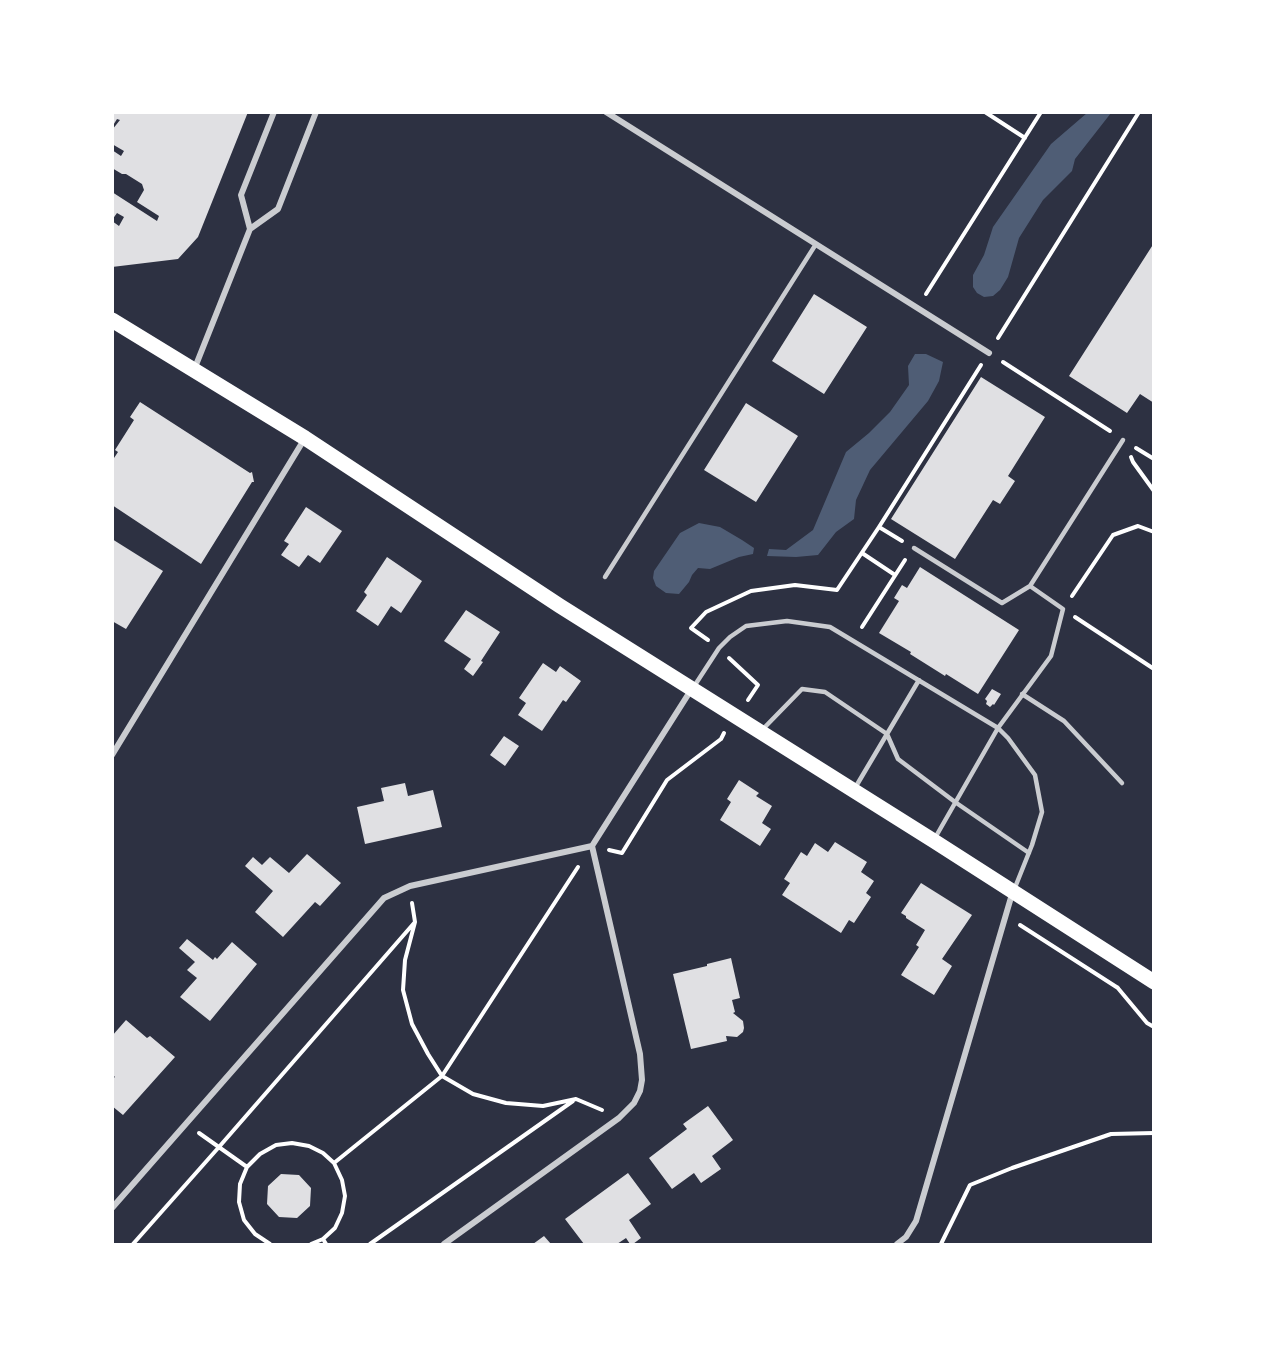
<!DOCTYPE html>
<style>
body{margin:0}
#map{position:relative;width:1266px;height:1357px;overflow:hidden;background:#2d3142;font-family:Barlow,sans-serif}
canvas{display:block}
.frame{position:absolute;inset:0;border:114px solid #fff;pointer-events:none}
</style>
<div id="map">
<canvas width="1266" height="1357"></canvas>
<div class="frame"></div>
</div>
<script>
const c = document.querySelector('canvas').getContext('2d');
c.lineJoin = 'round';
function fill(path, color) { c.fillStyle = color; c.fill(path, 'evenodd'); }
const toPath = rows => new Path2D(rows.map(r => 'M' + r).join(''));
function strokePath(path, color, width, dash) { c.strokeStyle = color; c.lineWidth = width; c.lineCap = dash ? 'butt' : 'round'; c.setLineDash(dash || []); c.stroke(path); }
fill(toPath([
 [1087,113,1111,113,1075,159,1072,171,1043,200,1019,238,1008,277,1000,290,993,296,984,297,977,293,973,287,973,275,984,255,993,227,1051,144],
 [915,354,926,354,943,362,939,381,928,401,870,470,856,500,854,519,836,532,818,555,796,557,767,556,769,549,786,550,813,530,846,452,869,433,890,412,909,385,908,366],
 [699,523,720,527,742,540,754,548,753,554,739,557,710,569,698,568,692,575,689,582,679,594,666,593,656,586,653,578,654,571,680,533]
]), '#4f5d75');
fill(toPath([
 [112,112,248,112,198,237,178,259,112,267,112,221,119,226,124,217,117,213,112,220,112,192,157,221,159,216,137,202,144,190,142,184,126,174,122,174,112,168,112,150,121,156,124,151,112,144,112,130,120,120,117,119,112,127],
 [1154,243,1154,403,1140,394,1127,413,1069,376],
 [814,294,867,327,824,394,772,361],
 [981,377,1045,417,1008,476,1015,481,1000,504,993,500,955,559,891,519],
 [140,402,250,473,252,472,254,482,252,482,201,564,112,505,112,461,118,452,115,450,134,420,130,417],
 [746,403,798,436,756,502,704,470],
 [306,507,342,531,320,563,308,555,299,567,281,555,289,544,284,541],
 [112,539,163,571,126,629,112,621],
 [387,557,422,581,401,613,391,606,378,626,356,611,367,595,364,592],
 [920,567,1019,630,978,694,946,674,945,676,910,654,911,652,879,633,899,601,894,598,902,585,907,588],
 [466,610,500,632,481,661,483,662,473,676,464,669,471,659,444,641],
 [543,663,556,672,560,666,581,681,566,702,563,700,542,731,518,715,526,703,519,698],
 [992,689,1001,694,994,705,993,704,990,707,986,704,987,701,985,699],
 [504,736,519,746,505,766,490,755],
 [739,780,759,793,756,796,772,806,762,823,771,829,760,846,720,820,731,802,727,799],
 [405,783,408,796,433,790,442,827,365,844,357,807,384,801,381,788],
 [835,842,867,862,861,872,874,881,866,893,871,897,854,923,849,920,841,933,782,895,790,883,784,879,801,852,807,856,815,843,828,852],
 [307,854,341,883,320,906,315,902,283,937,255,912,273,891,245,866,253,857,262,865,270,857,289,873],
 [921,883,972,915,942,959,952,966,934,995,901,975,919,947,916,945,925,930,906,918,906,916,901,913],
 [187,939,213,960,215,957,217,959,232,942,257,964,210,1021,180,997,197,978,187,970,195,962,179,948],
 [731,958,740,998,732,1000,735,1012,733,1013,743,1021,744,1028,743,1032,737,1037,726,1036,727,1041,691,1049,673,974,707,966,707,964],
 [126,1020,147,1038,150,1036,175,1057,123,1115,112,1106,112,1079,115,1077,112,1074,114,1072,112,1071,112,1054,114,1052,112,1051,112,1036],
 [708,1106,733,1140,712,1156,721,1169,701,1183,694,1173,672,1189,649,1158,687,1129,683,1124],
 [628,1173,651,1204,629,1220,641,1238,633,1244,630,1244,626,1238,617,1244,584,1244,565,1219],
 [281,1174,299,1175,311,1188,310,1206,297,1218,279,1217,267,1204,268,1186],
 [544,1236,551,1244,533,1244]
]), '#e0e0e3');
strokePath(toPath([
 [985,112,1025,138],
 [926,294,1041,112],
 [998,338,1139,112],
 [1003,362,1110,431],
 [1136,448,1154,459],
 [1131,457,1133,462,1154,491],
 [879,527,902,541],
 [862,553,895,575],
 [1072,596,1113,535,1138,526,1154,532],
 [1075,617,1154,669],
 [862,627,905,560],
 [708,640,691,628,706,612,751,591,795,585,837,590,879,527,981,365],
 [729,658,758,685,748,700],
 [609,850,622,853,667,780,721,739,724,733],
 [412,903,415,922,405,960,403,990,412,1024,428,1054,442,1076,473,1094,506,1103,543,1106,576,1099,602,1110],
 [1020,925,1118,988],
 [1117,987,1147,1023,1154,1027],
 [199,1133,247,1167],
 [334,1163,442,1076,578,867],
 [323,1239,326,1244],
 [133,1244,219,1147,415,922],
 [270,1244,255,1234,244,1220,239,1202,240,1184,247,1167,260,1154,276,1145,292,1143,309,1146,323,1153,334,1163,342,1180,345,1196,342,1213,335,1228,323,1239,311,1244],
 [370,1244,573,1101],
 [941,1244,970,1185,1012,1168,1111,1134,1154,1133]
]), '#fff', 4);
strokePath(toPath([
 [914,548,1002,603,1030,586,1123,440],
 [605,577,816,244],
 [693,688,719,648,730,637,746,626,787,621,830,627,998,728,1008,738,1035,775,1042,812,1032,845,1014,890],
 [1022,694,1064,721,1122,783],
 [763,729,802,689,825,692,887,734,898,759,955,802,1029,853],
 [855,788,919,680],
 [935,838,998,728,1051,656,1063,609,1030,586]
]), '#caccd0', 4.5);
strokePath(toPath([
 [606,112,989,353],
 [250,229,241,195,274,112],
 [194,370,250,229,278,209,316,112],
 [112,755,305,438],
 [112,1208,384,898,410,886,592,846],
 [444,1244,619,1118,634,1103,640,1091,642,1080,640,1054,592,846,691,690],
 [897,1244,906,1237,916,1221,1012,894]
]), '#caccd0', 6);
strokePath(toPath([
 [112,320,305,438,560,606,934,841,1154,982]
]), '#fff', 15);
</script>
